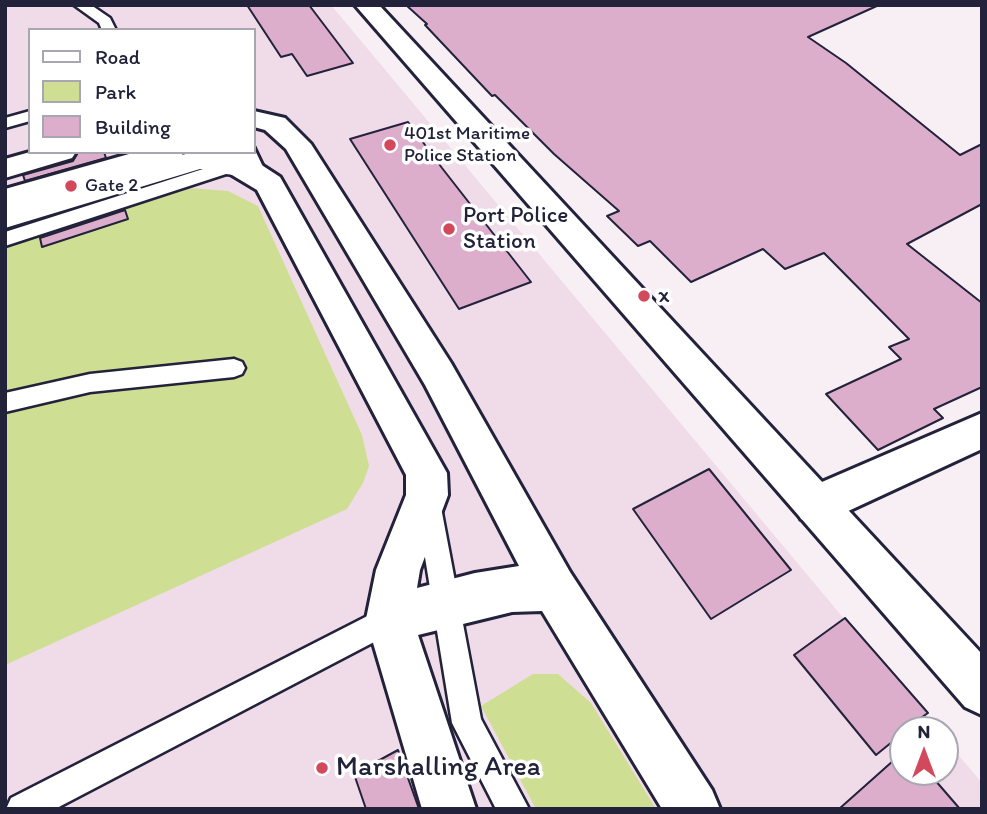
<!DOCTYPE html>
<style>
body{margin:0}
#map{position:relative;width:987px;height:814px;overflow:hidden;background:#f8eff5;font-family:Itim,sans-serif}
canvas{display:block}
.frame{position:absolute;inset:0;border:7px solid #22223b;pointer-events:none}
.legend{position:absolute;left:28px;top:28px;width:228px;height:126px;box-sizing:border-box;background:#fff;border:2px solid #a7a7b1;margin:0;padding:9px 12px;list-style:none;font-size:21px;color:#22223b}
.legend li{display:flex;align-items:center;gap:14px;height:35px}
.legend b{width:35px;border:2px solid #a7a7b1}
.north{position:absolute;left:889px;top:716px;width:70px;height:70px;box-sizing:border-box;background:#fff;border:2px solid #a7a7b1;border-radius:50%;rotate:0deg;font-size:19px;font-weight:700;line-height:28px;text-align:center;color:#22223b}
.north::after{content:'';display:block;margin:auto;width:24px;height:32px;background:#d1495b;clip-path:polygon(50% 0,100% 100%,50% 72%,0 100%)}
</style>
<div id="map">
<canvas width="987" height="814"></canvas>
<div class="frame"></div>
<ul class="legend">
<li><b style="height:9px;background:#fff"></b>Road</li>
<li><b style="height:19px;background:#cedf93"></b>Park</li>
<li><b style="height:19px;background:#ddadcc"></b>Building</li>
</ul>
<div class="north">N</div>
</div>
<script>
const c = document.querySelector('canvas').getContext('2d');
c.lineJoin = 'round';
function fill(path, color) { c.fillStyle = color; c.fill(path, 'evenodd'); }
const toPath = rows => new Path2D(rows.map(r => 'M' + r).join(''));
function strokePath(path, color, width, dash) { c.strokeStyle = color; c.lineWidth = width; c.lineCap = dash ? 'butt' : 'round'; c.setLineDash(dash || []); c.stroke(path); }
function drawText(font, color, halo, rows, align = 'center') {
  c.font = font + ' Itim,sans-serif'; c.lineWidth = 7; c.setLineDash([]); c.textBaseline = 'middle'; c.strokeStyle = halo; c.fillStyle = color; for (const [text, x, y, turn = 0] of rows) {
    c.save(); c.translate(x, y); c.rotate((+turn || 0) * Math.PI / 180); c.textAlign = isNaN(turn) ? turn : align; if (halo) c.strokeText(text, 0, 0); c.fillText(text, 0, 0); c.restore();
  }
}
fill(toPath([
 [5,5,331,5,937,730,903,730,903,772,945,772,945,739,982,783,982,809,5,809],
 [30,30,254,30,254,152,30,152]
]), '#f0dbe9');
fill(toPath([
 [191,188,228,191,258,206,362,435,369,466,363,483,347,509,5,665,5,247],
 [533,674,558,674,591,703,656,809,536,809,481,706]
]), '#cedf93');
const building = toPath([
 [247,5,309,5,353,63,307,76,292,54,281,57,247,5],
 [406,5,879,5,808,37,846,63,960,155,982,144,982,204,907,244,982,303,982,387,934,409,943,418,878,450,826,394,901,359,889,347,909,339,824,253,785,269,763,249,691,282,650,241,638,246,607,216,619,211,554,154,495,95,492,96,425,25,427,24,406,5],
 [408,122,442,168,531,282,459,309,350,139,408,122],
 [78,152,104,152,106,158,25,181,23,175,73,161,78,152],
 [125,210,128,219,42,247,40,238,125,210],
 [709,469,791,570,711,619,633,509,709,469],
 [845,618,928,713,903,730,903,733,876,755,794,655,845,618],
 [398,750,419,809,366,809,354,774,398,750],
 [903,752,903,772,928,772,960,809,839,809,903,752]
]);
fill(building, '#ddadcc');
strokePath(building, '#22223b', 2);
const service = toPath([
 [74,5,91,5,110,18,116,30,102,30,99,23,74,5],
 [30,111,30,121,5,128,5,118,30,111],
 [225,162,250,165,259,171,250,177,226,174,5,246,5,232,225,162],
 [234,359,242,362,245,368,242,374,234,377,90,392,5,412,5,393,90,374,234,359],
 [428,491,437,494,440,502,481,719,529,809,496,809,452,723,416,502,419,494,428,491],
 [389,605,399,609,403,619,399,629,55,809,6,809,11,798,389,605]
]);
const minor = toPath([
 [254,148,265,171,260,178,250,180,240,178,228,152,254,152,254,148],
 [136,152,184,152,180,158,5,209,5,189,136,152],
 [982,413,982,449,831,519,816,524,801,519,795,505,801,491,982,413]
]);
const secondary = toPath([
 [355,5,379,5,982,654,982,715,965,707,355,5]
]);
const trunk = toPath([
 [254,111,285,118,311,144,451,363,570,572,712,790,720,809,662,809,542,611,512,612,418,635,476,809,422,809,366,619,376,570,406,495,406,475,257,190,222,169,200,169,5,228,5,206,169,158,194,152,232,152,260,164,280,177,284,184,447,473,448,495,420,570,417,588,475,573,519,566,425,385,286,149,265,130,254,127,254,111],
 [30,152,76,152,72,158,5,178,5,159,30,152]
]);
strokePath(service, '#22223b', 5);
strokePath(minor, '#22223b', 6);
strokePath(secondary, '#22223b', 6);
strokePath(trunk, '#22223b', 6);
fill(service, '#fff');
fill(minor, '#fff');
fill(secondary, '#fff');
fill(trunk, '#fff');
for (const [x, y, r, color] of [
 [390,145,7,"#d1495b"],
 [71,186,7,"#d1495b"],
 [449,229,7,"#d1495b"],
 [644,296,7,"#d1495b"],
 [322,768,7,"#d1495b"]
]) { const dot = new Path2D(); dot.arc(x, y, r, 0, 2 * Math.PI); c.fillStyle = color; c.fill(dot); strokePath(dot, '#fff', 2.5); }
drawText('19px', '#22223b', '#fff', [
 ["401st Maritime",404,134],
 ["Police Station",404,156],
 ["Gate 2",85,186]
], 'left');
drawText('23px', '#22223b', '#fff', [
 ["Port Police",463,216],
 ["Station",463,242],
 ["x",658,296]
], 'left');
drawText('28px', '#22223b', '#fff', [
 ["Marshalling Area",336,768]
], 'left');
</script>
